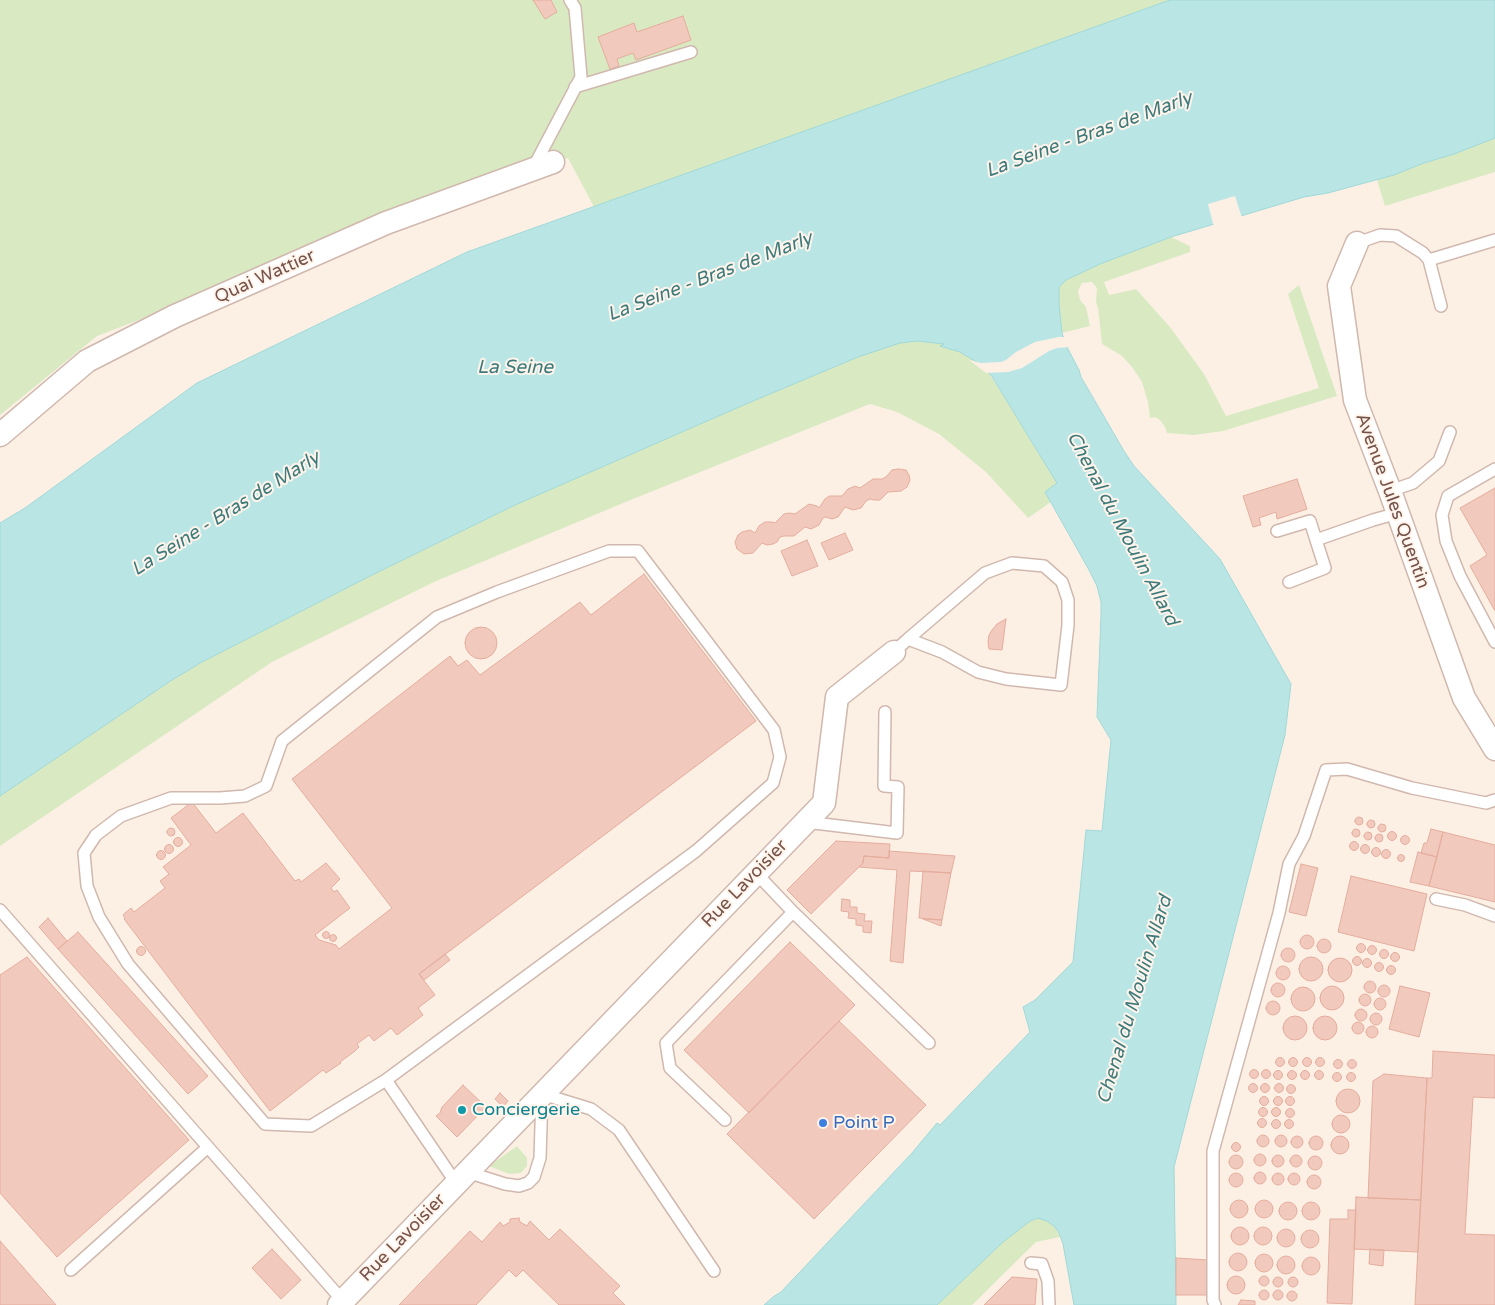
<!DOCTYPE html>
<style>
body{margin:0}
canvas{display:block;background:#fcf0e5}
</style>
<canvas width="1495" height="1305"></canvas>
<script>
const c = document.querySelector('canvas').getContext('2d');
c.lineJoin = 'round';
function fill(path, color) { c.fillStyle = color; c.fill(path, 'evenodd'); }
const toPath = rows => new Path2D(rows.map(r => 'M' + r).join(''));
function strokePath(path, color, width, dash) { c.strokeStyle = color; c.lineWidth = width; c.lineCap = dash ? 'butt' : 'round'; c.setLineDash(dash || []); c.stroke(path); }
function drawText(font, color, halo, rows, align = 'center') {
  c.font = font + ' "Varela Round",sans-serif'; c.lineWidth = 4; c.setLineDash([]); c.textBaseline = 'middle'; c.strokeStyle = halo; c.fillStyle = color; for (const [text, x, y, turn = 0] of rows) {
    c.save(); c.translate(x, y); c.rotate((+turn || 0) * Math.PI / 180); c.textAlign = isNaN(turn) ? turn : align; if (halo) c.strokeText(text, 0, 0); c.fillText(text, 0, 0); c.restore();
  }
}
fill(toPath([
 [0,0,1170,0,594,207,568,158,553,162,97,336,0,415],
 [1495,138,1495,172,1385,206,1377,180,1394,175,1424,163,1454,154],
 [1171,237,1190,246,1190,252,1104,282,1109,295,1136,289,1170,327,1204,374,1226,416,1319,388,1288,294,1299,285,1337,396,1223,431,1194,435,1167,433,1165,427,1160,420,1155,417,1150,418,1148,402,1142,382,1132,367,1122,356,1102,344,1098,308,1096,302,1097,288,1092,282,1082,283,1078,291,1080,300,1086,307,1090,326,1062,333,1059,304,1059,287,1066,280,1100,264],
 [917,341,946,344,942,346,960,352,975,361,989,373,1058,483,1045,492,1051,502,1028,518,986,472,939,434,897,412,870,404,628,501,434,582,272,662,0,846,0,796,172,680,202,662,372,575,515,505,746,404,858,357,900,343],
 [517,1146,527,1158,527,1166,521,1173,509,1174,489,1166],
 [1038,1218,1047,1221,1055,1227,1060,1237,1036,1242,972,1305,937,1305,1003,1242,1030,1221]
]), '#d9eac3');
const water = toPath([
 [1170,0,1495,0,1495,138,1454,154,1424,163,1394,175,1328,193,1304,197,1171,237,1100,264,1066,280,1059,287,1059,304,1062,333,1068,349,1079,370,1081,377,1124,451,1134,466,1220,559,1291,684,1285,735,1174,1167,1176,1305,1074,1305,1063,1244,1059,1233,1055,1227,1047,1221,1038,1218,1030,1221,1003,1242,937,1305,764,1305,773,1297,781,1292,912,1153,937,1123,940,1125,1030,1032,1023,1007,1035,1000,1073,962,1086,830,1102,831,1111,740,1097,717,1101,616,1101,602,1097,586,1089,570,1045,492,1057,483,991,375,975,361,960,352,940,346,944,344,917,341,900,343,858,357,746,404,515,505,372,575,202,662,172,680,0,796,0,523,25,508,197,383,467,252,1170,0]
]);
fill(water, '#b9e6e5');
strokePath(water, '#a0d8d8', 1);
fill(toPath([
 [1235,196,1242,218,1214,227,1208,204],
 [1059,337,1066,337,1070,347,1057,348,1049,351,1022,368,1008,372,986,373,969,360,981,363,1001,362,1006,360,1016,352,1035,342]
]), '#fcf0e5');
const building = toPath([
 [533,0,551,0,557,12,545,19,533,0],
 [683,16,691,40,636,60,633,53,617,59,619,66,610,69,598,37,634,23,637,32,683,16],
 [898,469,906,470,909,475,910,480,907,487,901,491,888,492,880,500,874,500,870,499,866,501,861,508,853,510,845,507,838,517,832,519,825,517,823,518,819,525,811,529,805,527,794,536,784,536,780,537,777,542,773,544,767,545,762,543,753,553,744,554,737,549,735,542,738,535,742,532,750,530,755,533,759,526,765,522,772,522,775,523,784,514,789,513,795,514,809,504,817,506,819,508,825,499,829,496,842,496,848,489,855,486,860,488,873,479,882,479,886,477,892,470,898,469],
 [1297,479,1307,509,1277,519,1276,512,1259,518,1261,525,1253,527,1243,496,1297,479],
 [1495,488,1495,611,1470,566,1487,555,1460,508,1495,488],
 [845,533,853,550,829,560,821,543,845,533],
 [807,540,818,566,792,576,781,551,807,540],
 [644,574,756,721,419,974,435,995,418,1008,423,1015,397,1035,391,1028,374,1041,369,1035,357,1044,359,1047,355,1051,340,1062,341,1063,326,1073,323,1070,270,1111,124,919,125,918,123,915,131,908,134,912,165,888,160,881,169,874,163,867,191,845,171,818,192,802,216,833,243,813,295,881,299,879,301,882,326,863,340,879,331,888,334,892,337,890,350,908,315,935,319,940,336,945,339,949,392,908,292,779,450,656,458,666,467,660,480,675,580,602,591,615,644,574],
 [1006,619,1002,650,989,649,988,642,989,635,992,630,997,624,1006,619],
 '465 643a16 16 0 1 1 32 0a16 16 0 1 1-32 0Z',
 '1355 821a4 4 0 1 1 8 0a4 4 0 1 1-8 0Z',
 '1367 824a4 4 0 1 1 8 0a4 4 0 1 1-8 0Z',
 '1378 828a4 4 0 1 1 8 0a4 4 0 1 1-8 0Z',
 '167 832a4 4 0 1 1 8 0a4 4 0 1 1-8 0Z',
 '1352 833a4 4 0 1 1 8 0a4 4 0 1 1-8 0Z',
 [1431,829,1443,832,1437,857,1421,853,1424,843,1427,843,1431,829],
 '1387.5 836a4.5 4.5 0 1 1 9 0a4.5 4.5 0 1 1-9 0Z',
 '1364 836a4 4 0 1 1 8 0a4 4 0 1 1-8 0Z',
 [1443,832,1495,845,1495,902,1429,886,1443,832],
 '1375 838a4 4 0 1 1 8 0a4 4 0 1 1-8 0Z',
 '1400.5 840a4.5 4.5 0 1 1 9 0a4.5 4.5 0 1 1-9 0Z',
 '173.5 842a4.5 4.5 0 1 1 9 0a4.5 4.5 0 1 1-9 0Z',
 [836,841,890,844,889,858,864,856,863,863,811,914,787,890,836,841],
 '1349.5 846a4.5 4.5 0 1 1 9 0a4.5 4.5 0 1 1-9 0Z',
 '164.5 849a4.5 4.5 0 1 1 9 0a4.5 4.5 0 1 1-9 0Z',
 '1360.5 849a4.5 4.5 0 1 1 9 0a4.5 4.5 0 1 1-9 0Z',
 '1371.5 852a4.5 4.5 0 1 1 9 0a4.5 4.5 0 1 1-9 0Z',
 '1381.5 854a4.5 4.5 0 1 1 9 0a4.5 4.5 0 1 1-9 0Z',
 '156.5 855a4.5 4.5 0 1 1 9 0a4.5 4.5 0 1 1-9 0Z',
 [889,851,955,856,951,873,910,871,903,963,890,961,897,870,859,867,863,863,864,856,889,858,889,851],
 [1418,852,1437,857,1429,886,1410,882,1418,852],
 '1397.5 858a3.5 3.5 0 1 1 7 0a3.5 3.5 0 1 1-7 0Z',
 [1301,864,1318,868,1306,916,1289,912,1301,864],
 [923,871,951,873,942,920,919,918,923,871],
 [1351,876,1427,894,1414,951,1338,932,1351,876],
 [842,899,850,900,850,907,857,907,857,913,865,914,864,921,872,921,871,933,863,932,863,926,856,925,856,919,848,918,849,912,841,911,842,899],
 [48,918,67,941,58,949,39,927,48,918],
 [923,919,942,920,941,926,923,919],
 '322.5 935a3.5 3.5 0 1 1 7 0a3.5 3.5 0 1 1-7 0Z',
 [78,932,208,1076,188,1094,58,949,78,932],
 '329.5 938a3.5 3.5 0 1 1 7 0a3.5 3.5 0 1 1-7 0Z',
 '1300 942a7 7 0 1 1 14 0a7 7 0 1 1-14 0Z',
 '1317 946a7 7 0 1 1 14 0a7 7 0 1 1-14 0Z',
 [790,942,855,1005,749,1113,684,1050,790,942],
 '1356.5 948a4.5 4.5 0 1 1 9 0a4.5 4.5 0 1 1-9 0Z',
 '1367.5 950a4.5 4.5 0 1 1 9 0a4.5 4.5 0 1 1-9 0Z',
 '136.5 951a4.5 4.5 0 1 1 9 0a4.5 4.5 0 1 1-9 0Z',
 '1281 955a7 7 0 1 1 14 0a7 7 0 1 1-14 0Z',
 '1379.5 954a4.5 4.5 0 1 1 9 0a4.5 4.5 0 1 1-9 0Z',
 '1390.5 957a4.5 4.5 0 1 1 9 0a4.5 4.5 0 1 1-9 0Z',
 [445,954,450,960,424,980,419,974,445,954],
 '1352.5 961a4.5 4.5 0 1 1 9 0a4.5 4.5 0 1 1-9 0Z',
 '1299 969a12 12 0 1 1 24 0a12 12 0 1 1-24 0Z',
 [27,957,189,1140,57,1257,0,1193,0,975,27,957],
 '1328 970a12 12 0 1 1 24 0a12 12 0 1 1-24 0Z',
 '1362.5 963a4.5 4.5 0 1 1 9 0a4.5 4.5 0 1 1-9 0Z',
 '1374.5 967a4.5 4.5 0 1 1 9 0a4.5 4.5 0 1 1-9 0Z',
 '1386.5 970a4.5 4.5 0 1 1 9 0a4.5 4.5 0 1 1-9 0Z',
 '1276 973a7 7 0 1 1 14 0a7 7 0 1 1-14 0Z',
 '1364 987a6 6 0 1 1 12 0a6 6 0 1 1-12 0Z',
 '1271 990a7 7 0 1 1 14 0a7 7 0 1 1-14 0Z',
 '1378 991a6 6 0 1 1 12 0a6 6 0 1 1-12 0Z',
 '1320 998a12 12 0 1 1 24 0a12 12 0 1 1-24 0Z',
 [1400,986,1430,993,1419,1037,1389,1029,1400,986],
 '1291 999a12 12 0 1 1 24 0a12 12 0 1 1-24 0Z',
 '1359 1000a6 6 0 1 1 12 0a6 6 0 1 1-12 0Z',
 '1374 1004a6 6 0 1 1 12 0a6 6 0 1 1-12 0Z',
 '1266 1008a7 7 0 1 1 14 0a7 7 0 1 1-14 0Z',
 '1355 1015a6 6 0 1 1 12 0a6 6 0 1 1-12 0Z',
 '1370 1019a6 6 0 1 1 12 0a6 6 0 1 1-12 0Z',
 '1283 1028a12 12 0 1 1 24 0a12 12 0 1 1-24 0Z',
 '1313 1028a12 12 0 1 1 24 0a12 12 0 1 1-24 0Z',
 [839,1021,926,1105,814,1219,727,1134,839,1021],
 '1352 1028a6 6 0 1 1 12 0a6 6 0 1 1-12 0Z',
 '1366 1032a6 6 0 1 1 12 0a6 6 0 1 1-12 0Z',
 [1433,1051,1495,1055,1495,1098,1473,1097,1465,1234,1495,1235,1495,1305,1415,1305,1427,1078,1432,1078,1433,1051],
 '1275.5 1062a4.5 4.5 0 1 1 9 0a4.5 4.5 0 1 1-9 0Z',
 '1302.5 1062a4.5 4.5 0 1 1 9 0a4.5 4.5 0 1 1-9 0Z',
 '1315.5 1062a4.5 4.5 0 1 1 9 0a4.5 4.5 0 1 1-9 0Z',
 '1288.5 1062a4.5 4.5 0 1 1 9 0a4.5 4.5 0 1 1-9 0Z',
 '1347.5 1064a4.5 4.5 0 1 1 9 0a4.5 4.5 0 1 1-9 0Z',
 '1333.5 1064a4.5 4.5 0 1 1 9 0a4.5 4.5 0 1 1-9 0Z',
 '1261.5 1074a4.5 4.5 0 1 1 9 0a4.5 4.5 0 1 1-9 0Z',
 '1249.5 1074a4.5 4.5 0 1 1 9 0a4.5 4.5 0 1 1-9 0Z',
 '1314.5 1075a4.5 4.5 0 1 1 9 0a4.5 4.5 0 1 1-9 0Z',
 '1273.5 1075a4.5 4.5 0 1 1 9 0a4.5 4.5 0 1 1-9 0Z',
 '1287.5 1075a4.5 4.5 0 1 1 9 0a4.5 4.5 0 1 1-9 0Z',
 '1300.5 1075a4.5 4.5 0 1 1 9 0a4.5 4.5 0 1 1-9 0Z',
 '1346.5 1077a4.5 4.5 0 1 1 9 0a4.5 4.5 0 1 1-9 0Z',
 '1332.5 1077a4.5 4.5 0 1 1 9 0a4.5 4.5 0 1 1-9 0Z',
 [1384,1074,1427,1078,1421,1200,1368,1198,1373,1081,1384,1074],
 '1274.5 1088a4.5 4.5 0 1 1 9 0a4.5 4.5 0 1 1-9 0Z',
 '1260.5 1088a4.5 4.5 0 1 1 9 0a4.5 4.5 0 1 1-9 0Z',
 '1248.5 1088a4.5 4.5 0 1 1 9 0a4.5 4.5 0 1 1-9 0Z',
 '1286.5 1089a4.5 4.5 0 1 1 9 0a4.5 4.5 0 1 1-9 0Z',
 [463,1085,486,1107,457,1137,436,1116,440,1113,442,1107,463,1085],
 '1336 1101a12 12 0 1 1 24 0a12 12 0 1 1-24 0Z',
 [500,1093,508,1101,503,1107,495,1099,500,1093],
 '1273.5 1101a4.5 4.5 0 1 1 9 0a4.5 4.5 0 1 1-9 0Z',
 '1259.5 1101a4.5 4.5 0 1 1 9 0a4.5 4.5 0 1 1-9 0Z',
 '1285.5 1101a4.5 4.5 0 1 1 9 0a4.5 4.5 0 1 1-9 0Z',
 '1271.5 1112a4.5 4.5 0 1 1 9 0a4.5 4.5 0 1 1-9 0Z',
 '1258.5 1112a4.5 4.5 0 1 1 9 0a4.5 4.5 0 1 1-9 0Z',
 '1285.5 1113a4.5 4.5 0 1 1 9 0a4.5 4.5 0 1 1-9 0Z',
 '1332 1124a9 9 0 1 1 18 0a9 9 0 1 1-18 0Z',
 '1257.5 1123a4.5 4.5 0 1 1 9 0a4.5 4.5 0 1 1-9 0Z',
 '1284.5 1124a4.5 4.5 0 1 1 9 0a4.5 4.5 0 1 1-9 0Z',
 '1271.5 1124a4.5 4.5 0 1 1 9 0a4.5 4.5 0 1 1-9 0Z',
 '1257 1141a6 6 0 1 1 12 0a6 6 0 1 1-12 0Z',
 '1275 1141a6 6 0 1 1 12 0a6 6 0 1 1-12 0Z',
 '1291 1142a6 6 0 1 1 12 0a6 6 0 1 1-12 0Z',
 '1331 1145a9 9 0 1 1 18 0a9 9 0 1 1-18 0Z',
 '1309 1143a7 7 0 1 1 14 0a7 7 0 1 1-14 0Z',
 '1231.5 1147a4.5 4.5 0 1 1 9 0a4.5 4.5 0 1 1-9 0Z',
 '1254 1160a6 6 0 1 1 12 0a6 6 0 1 1-12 0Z',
 '1290 1161a6 6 0 1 1 12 0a6 6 0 1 1-12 0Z',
 '1272 1161a6 6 0 1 1 12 0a6 6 0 1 1-12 0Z',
 '1229 1162a7 7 0 1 1 14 0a7 7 0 1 1-14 0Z',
 '1308 1163a7 7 0 1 1 14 0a7 7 0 1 1-14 0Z',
 '1254 1178a6 6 0 1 1 12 0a6 6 0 1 1-12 0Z',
 '1272 1179a6 6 0 1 1 12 0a6 6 0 1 1-12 0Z',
 '1288 1179a6 6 0 1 1 12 0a6 6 0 1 1-12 0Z',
 '1229 1180a7 7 0 1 1 14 0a7 7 0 1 1-14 0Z',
 '1307 1182a7 7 0 1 1 14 0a7 7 0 1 1-14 0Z',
 [1356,1197,1421,1200,1418,1252,1354,1249,1356,1197],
 '1255 1209a9 9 0 1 1 18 0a9 9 0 1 1-18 0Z',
 '1230 1209a9 9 0 1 1 18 0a9 9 0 1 1-18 0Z',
 '1279 1211a9 9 0 1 1 18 0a9 9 0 1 1-18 0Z',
 '1302 1211a9 9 0 1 1 18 0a9 9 0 1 1-18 0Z',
 [1348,1210,1356,1210,1352,1304,1327,1303,1330,1219,1348,1219,1348,1210],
 [519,1218,520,1222,527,1226,530,1221,549,1240,560,1229,620,1286,613,1293,625,1305,559,1305,523,1270,516,1277,509,1270,476,1305,399,1305,470,1231,482,1242,500,1222,503,1226,510,1222,510,1219,519,1218],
 '1231 1236a9 9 0 1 1 18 0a9 9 0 1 1-18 0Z',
 '1254 1236a9 9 0 1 1 18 0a9 9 0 1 1-18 0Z',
 '1277 1238a9 9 0 1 1 18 0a9 9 0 1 1-18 0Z',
 '1301 1239a9 9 0 1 1 18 0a9 9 0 1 1-18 0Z',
 [0,1241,56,1305,0,1305,0,1241],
 [272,1249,301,1280,281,1299,252,1268,272,1249],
 [1370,1249,1384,1250,1383,1266,1369,1264,1370,1249],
 '1229 1262a9 9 0 1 1 18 0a9 9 0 1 1-18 0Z',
 '1255 1263a9 9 0 1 1 18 0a9 9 0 1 1-18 0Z',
 '1277 1265a9 9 0 1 1 18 0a9 9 0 1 1-18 0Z',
 '1302 1266a9 9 0 1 1 18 0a9 9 0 1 1-18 0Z',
 [1176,1258,1208,1260,1207,1295,1176,1295,1176,1258],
 '1259 1281a5 5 0 1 1 10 0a5 5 0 1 1-10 0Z',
 '1227 1285a9 9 0 1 1 18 0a9 9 0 1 1-18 0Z',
 [1012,1277,1037,1279,1035,1305,984,1305,1012,1277],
 '1273 1282a5 5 0 1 1 10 0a5 5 0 1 1-10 0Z',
 '1288 1282a5 5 0 1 1 10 0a5 5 0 1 1-10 0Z',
 '1273 1295a5 5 0 1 1 10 0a5 5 0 1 1-10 0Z',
 '1259 1295a5 5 0 1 1 10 0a5 5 0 1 1-10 0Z',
 '1287 1296a5 5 0 1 1 10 0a5 5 0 1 1-10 0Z',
 [1241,1300,1255,1301,1255,1305,1238,1305,1241,1300]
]);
fill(building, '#f2c9bd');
strokePath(building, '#e4ad9d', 1);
const lane = toPath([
 [575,87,691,52],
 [533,168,581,77,575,8,570,0],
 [1357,243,1380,235,1396,236,1423,253,1429,260,1441,306],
 [1429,260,1495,240],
 [1495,469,1448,496,1442,515,1446,541,1460,576,1495,642],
 [1390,491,1413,483,1439,461,1450,432],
 [1277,531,1310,521,1316,540,1373,520,1398,513],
 [1289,582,1325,568,1316,540],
 [894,652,908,639,985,573,1012,563,1044,566,1062,582,1068,600,1068,625,1061,685,1006,679,978,672,942,652,908,639],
 [806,822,897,833,898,787,884,786,885,712],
 [756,873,793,912,929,1043],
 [1436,899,1465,905,1495,916],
 [0,910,343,1301],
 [386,1080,311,1126,265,1124,128,964,99,917,87,886,84,853,96,835,121,816,171,798,220,798,245,796,266,786,282,741,437,617,497,592,609,551,638,551,774,730,780,757,773,783,696,851,386,1080,456,1183],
 [725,1120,670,1068,666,1043,793,912],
 [467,1172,505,1184,519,1186,528,1183,534,1177,540,1158,542,1094,591,1109,619,1130,714,1271],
 [1031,1263,1042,1264,1048,1281,1049,1305],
 [71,1270,208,1147],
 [1215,1305,1213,1300,1213,1151,1279,913,1289,864,1304,836,1326,770,1347,769,1412,788,1486,803,1495,800]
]);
const street = toPath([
 [1357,243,1339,286,1355,400,1390,491,1464,698,1495,749],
 [0,435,87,361,175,316,386,223,553,162],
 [339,1305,824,803,837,697,894,652]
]);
strokePath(lane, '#d0b8ae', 14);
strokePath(street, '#d0b8ae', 25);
strokePath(lane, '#fff', 11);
strokePath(street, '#fff', 22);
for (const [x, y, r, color] of [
 [462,1110,5,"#0f9aa8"],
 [823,1123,5,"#3f7fe0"]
]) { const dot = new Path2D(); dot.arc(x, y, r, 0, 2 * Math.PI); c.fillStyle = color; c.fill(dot); strokePath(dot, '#fff4eb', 2); }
drawText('18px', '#75534a', '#fff4eb', [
 ["Quai Wattier",265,277,-24],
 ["Avenue Jules Quentin",1392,501,70],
 ["Rue Lavoisier",745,884,-46],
 ["Rue Lavoisier",403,1238,-46]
]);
drawText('18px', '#0d838f', '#fff4eb', [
 ["Conciergerie",472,1110]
], 'left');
drawText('18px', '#366cbe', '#fff4eb', [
 ["Point P",833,1123]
], 'left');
drawText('italic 19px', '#3d7a7b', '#fff4eb', [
 ["La Seine - Bras de Marly",1089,135,-20],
 ["La Seine - Bras de Marly",710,277,-21],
 ["La Seine",515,368],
 ["La Seine - Bras de Marly",226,514,-32],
 ["Chenal du Moulin Allard",1122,529,62],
 ["Chenal du Moulin Allard",1135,1000,-73]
]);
</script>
